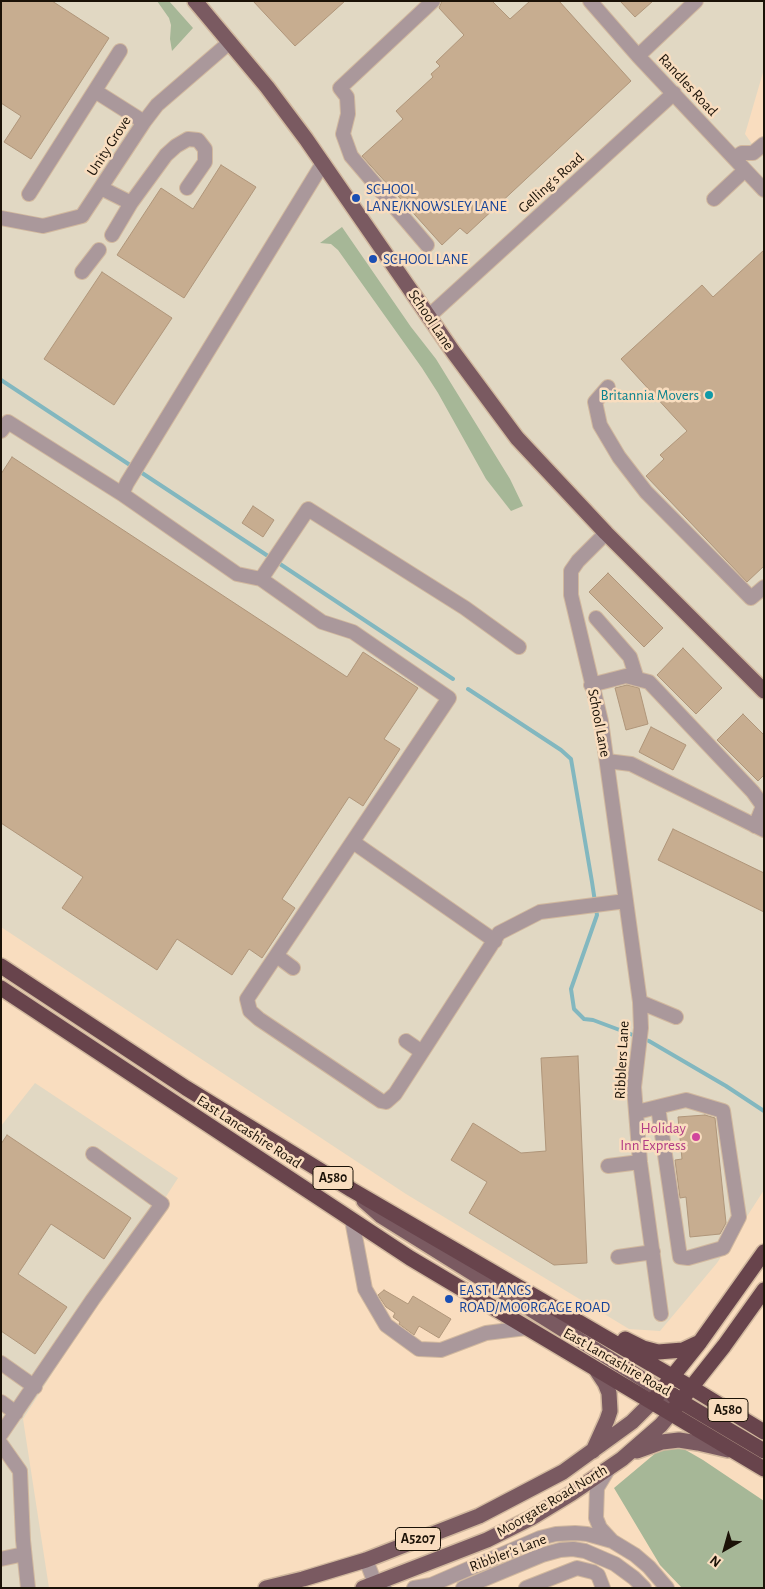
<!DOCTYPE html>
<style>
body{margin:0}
#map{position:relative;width:765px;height:1589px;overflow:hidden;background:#f9ddbf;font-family:"Alegreya Sans",sans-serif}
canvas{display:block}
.frame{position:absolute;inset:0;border:2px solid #1b1207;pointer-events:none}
.north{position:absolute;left:700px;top:1524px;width:50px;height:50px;-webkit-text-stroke:4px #f9ddbf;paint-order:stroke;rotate:218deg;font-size:14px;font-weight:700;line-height:20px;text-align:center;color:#1b1207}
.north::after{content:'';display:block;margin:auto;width:18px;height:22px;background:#1b1207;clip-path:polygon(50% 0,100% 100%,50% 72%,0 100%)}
</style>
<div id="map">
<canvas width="765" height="1589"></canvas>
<div class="frame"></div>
<div class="north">N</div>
</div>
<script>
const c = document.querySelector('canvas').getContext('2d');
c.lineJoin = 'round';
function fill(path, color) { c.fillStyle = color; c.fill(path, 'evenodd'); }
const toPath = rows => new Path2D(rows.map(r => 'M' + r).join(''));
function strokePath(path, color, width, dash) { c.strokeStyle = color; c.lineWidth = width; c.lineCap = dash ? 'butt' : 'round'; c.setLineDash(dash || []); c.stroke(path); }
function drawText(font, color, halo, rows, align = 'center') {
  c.font = font + ' "Alegreya Sans",sans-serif'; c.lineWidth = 5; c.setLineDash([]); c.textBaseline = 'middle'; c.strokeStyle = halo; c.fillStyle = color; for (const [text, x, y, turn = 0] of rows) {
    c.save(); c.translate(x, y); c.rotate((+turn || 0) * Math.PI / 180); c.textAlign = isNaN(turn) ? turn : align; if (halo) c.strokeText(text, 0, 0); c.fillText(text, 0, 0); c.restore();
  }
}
fill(toPath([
 [1,1,764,1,764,69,745,134,759,154,764,152,764,1190,717,1263,660,1331,629,1329,406,1194,1,927],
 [35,1083,178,1178,23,1419,49,1588,1,1588,1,1126]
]), '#e1d8c3');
fill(toPath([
 [157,1,169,1,193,28,172,51,170,39,171,25,169,18],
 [342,227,411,327,436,359,510,479,523,506,511,511,486,479,438,393,422,368,338,250,331,244,320,243],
 [670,1441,703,1460,764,1501,764,1588,682,1588,660,1565,614,1488]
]), '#a6b797');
strokePath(toPath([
 [1,380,133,467],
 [139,471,271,558],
 [277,562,453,679],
 [468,689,561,750,571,759,592,882,597,915,571,989,574,1009,584,1019,593,1020,649,1041,726,1086,764,1111]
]), '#82b7bf', 4);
const building = toPath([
 [1,1,52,1,109,38,31,159,4,142,21,116,1,103,1,1],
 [253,1,345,1,295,46,253,1],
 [442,1,492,1,510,19,530,1,559,1,631,81,467,234,460,228,442,245,362,156,403,119,396,111,433,77,431,74,440,66,436,62,464,35,439,8,442,1],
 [620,1,653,1,635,17,620,1],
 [221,165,256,187,184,298,117,255,161,188,193,209,221,165],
 [764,250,764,566,747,582,646,476,664,459,660,455,687,431,621,359,702,285,713,297,764,250],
 [102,272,172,318,114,405,44,359,102,272],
 [12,457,347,677,363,652,418,688,384,739,400,749,363,806,349,797,282,899,295,908,262,958,249,949,232,975,177,939,157,970,62,908,83,877,1,823,1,474,12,457],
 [253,506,274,520,263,537,242,523,253,506],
 [608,573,663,628,644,647,589,592,608,573],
 [683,648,722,688,696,714,657,675,683,648],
 [627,685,639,688,648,724,626,730,615,688,627,685],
 [743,714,764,735,764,775,758,781,717,740,743,714],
 [651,727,686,745,673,770,639,752,651,727],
 [673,829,764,873,764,912,658,860,673,829],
 [578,1056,587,1263,554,1265,469,1213,487,1182,451,1160,473,1123,521,1153,546,1151,541,1058,578,1056],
 [705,1115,715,1118,726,1223,720,1234,690,1237,686,1197,680,1198,675,1160,682,1159,678,1117,705,1115],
 [7,1135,131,1218,104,1259,51,1224,18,1274,67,1307,35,1354,1,1331,1,1144,7,1135],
 [384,1290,408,1304,413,1296,451,1319,439,1338,419,1326,414,1335,399,1324,400,1322,393,1317,395,1313,386,1307,378,1295,384,1290]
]);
fill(building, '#c7ad90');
strokePath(building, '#b0967a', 1);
const minor = toPath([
 [590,1,638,56,764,190],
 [638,56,696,1],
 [95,91,144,122],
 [734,158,742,153,753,153,764,144],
 [323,163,127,483,122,494,237,574,261,579,322,622,353,632,449,698,247,999,250,1011,259,1019,381,1101,386,1102,395,1094,499,933,540,912,626,901],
 [101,188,131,203,166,155,176,146,188,139,198,140,205,149,205,162,187,188],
 [29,194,120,51],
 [714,199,745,170],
 [1,218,43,226,82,216,144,122,157,105,230,42],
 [112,235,131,203],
 [427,245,351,156,343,134,348,114,347,97,340,88,433,1],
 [82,272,99,250],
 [428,317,674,93],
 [608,387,595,402,600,425,619,457,646,492,751,598,764,587],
 [1,431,8,422,122,494],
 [606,533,578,561,571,571,571,595,601,721,640,1002,641,1028,634,1087,640,1162,661,1314],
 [261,579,308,509,465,608,519,647],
 [596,618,630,657,637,679],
 [591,685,626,676,649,682,753,792,763,806,755,826],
 [607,761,631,764,764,830],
 [353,842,495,941],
 [277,956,293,968],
 [640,1002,676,1017],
 [406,1041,422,1052],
 [637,1112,686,1100,723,1111,739,1217,723,1248,688,1258,680,1257,658,1107],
 [608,1166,640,1162],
 [352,1220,365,1289,386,1325,419,1349,441,1350,486,1333,526,1328],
 [618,1257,653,1252],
 [1,1363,35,1387],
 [1,1402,16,1413],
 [1,1434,93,1299,162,1204,93,1154],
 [1,1444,20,1471,23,1540,28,1588],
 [609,1468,597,1488,596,1518,600,1528,612,1541],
 [1,1559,24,1554],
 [366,1560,375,1583,384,1588],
 [414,1588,431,1585,540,1538,556,1534,575,1533,587,1534,612,1541,635,1555,649,1567,667,1588],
 [463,1588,542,1555,560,1550,573,1549,585,1551,615,1564,634,1578,644,1588],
 [526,1588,577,1568,593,1572,598,1575,603,1588]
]);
const major = toPath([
 [195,1,267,87,306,139,454,353,517,438,606,533,764,691],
 [593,1451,607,1420,610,1411,609,1393,605,1383,597,1371],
 [637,1451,662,1442,679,1440,698,1443,728,1450],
 [266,1588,303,1579,366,1560,479,1516,563,1472,632,1422,652,1402],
 [363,1588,487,1540,531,1518,572,1493,622,1459,661,1425,671,1413,674,1406,671,1399,668,1395,381,1216,364,1201]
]);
const highway = toPath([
 [1,966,186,1088,352,1190,692,1388,764,1432],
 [1,988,410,1258,764,1469],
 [625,1339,643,1348,658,1352,683,1350,700,1342],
 [673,1395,680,1401,764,1451],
 [652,1402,700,1342,764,1252],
 [671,1413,724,1346,764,1290]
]);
strokePath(minor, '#d1b89e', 16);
strokePath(major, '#d1b89e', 18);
strokePath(highway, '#d1b89e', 18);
strokePath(minor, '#aa989b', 14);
strokePath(major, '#7a5a61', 15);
strokePath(highway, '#68444c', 15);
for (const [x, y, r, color] of [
 [356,198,5,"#1a4fb4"],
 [373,259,5,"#1a4fb4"],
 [709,395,5,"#0f9aa8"],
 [696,1137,5,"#d1479c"],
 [449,1299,5,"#1a4fb4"]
]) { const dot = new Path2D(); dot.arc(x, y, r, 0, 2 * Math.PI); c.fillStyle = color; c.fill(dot); strokePath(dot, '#f9ddbf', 2); }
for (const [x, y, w] of [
 [333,1178,40],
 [728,1410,40],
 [418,1539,45]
]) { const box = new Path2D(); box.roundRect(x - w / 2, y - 11.5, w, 23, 4); c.fillStyle = '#f9ddbf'; c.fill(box); strokePath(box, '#1b1207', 1); }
drawText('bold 14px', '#1b1207', null, [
 ["A580",333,1178],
 ["A580",728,1410],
 ["A5207",418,1539]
]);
drawText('15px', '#1b1207', '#f9ddbf', [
 ["Randles Road",688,85,47],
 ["Unity Grove",109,146,-57],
 ["Gelling's Road",551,183,-42],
 ["School Lane",431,320,56],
 ["School Lane",599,723,79],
 ["Ribblers Lane",622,1060,-87],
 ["East Lancashire Road",249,1132,33],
 ["East Lancashire Road",617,1362,30],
 ["Moorgate Road North",552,1501,-31],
 ["Ribbler's Lane",508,1553,-21]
]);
drawText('15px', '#164399', '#f9ddbf', [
 ["SCHOOL",366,189],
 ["LANE/KNOWSLEY LANE",366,206],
 ["SCHOOL LANE",383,259],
 ["EAST LANCS",459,1290],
 ["ROAD/MOORGAGE ROAD",459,1307]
], 'left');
drawText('15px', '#0d838f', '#f9ddbf', [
 ["Britannia Movers",699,395]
], 'right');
drawText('15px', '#b23c85', '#f9ddbf', [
 ["Holiday",686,1128],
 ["Inn Express",686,1145]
], 'right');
</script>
